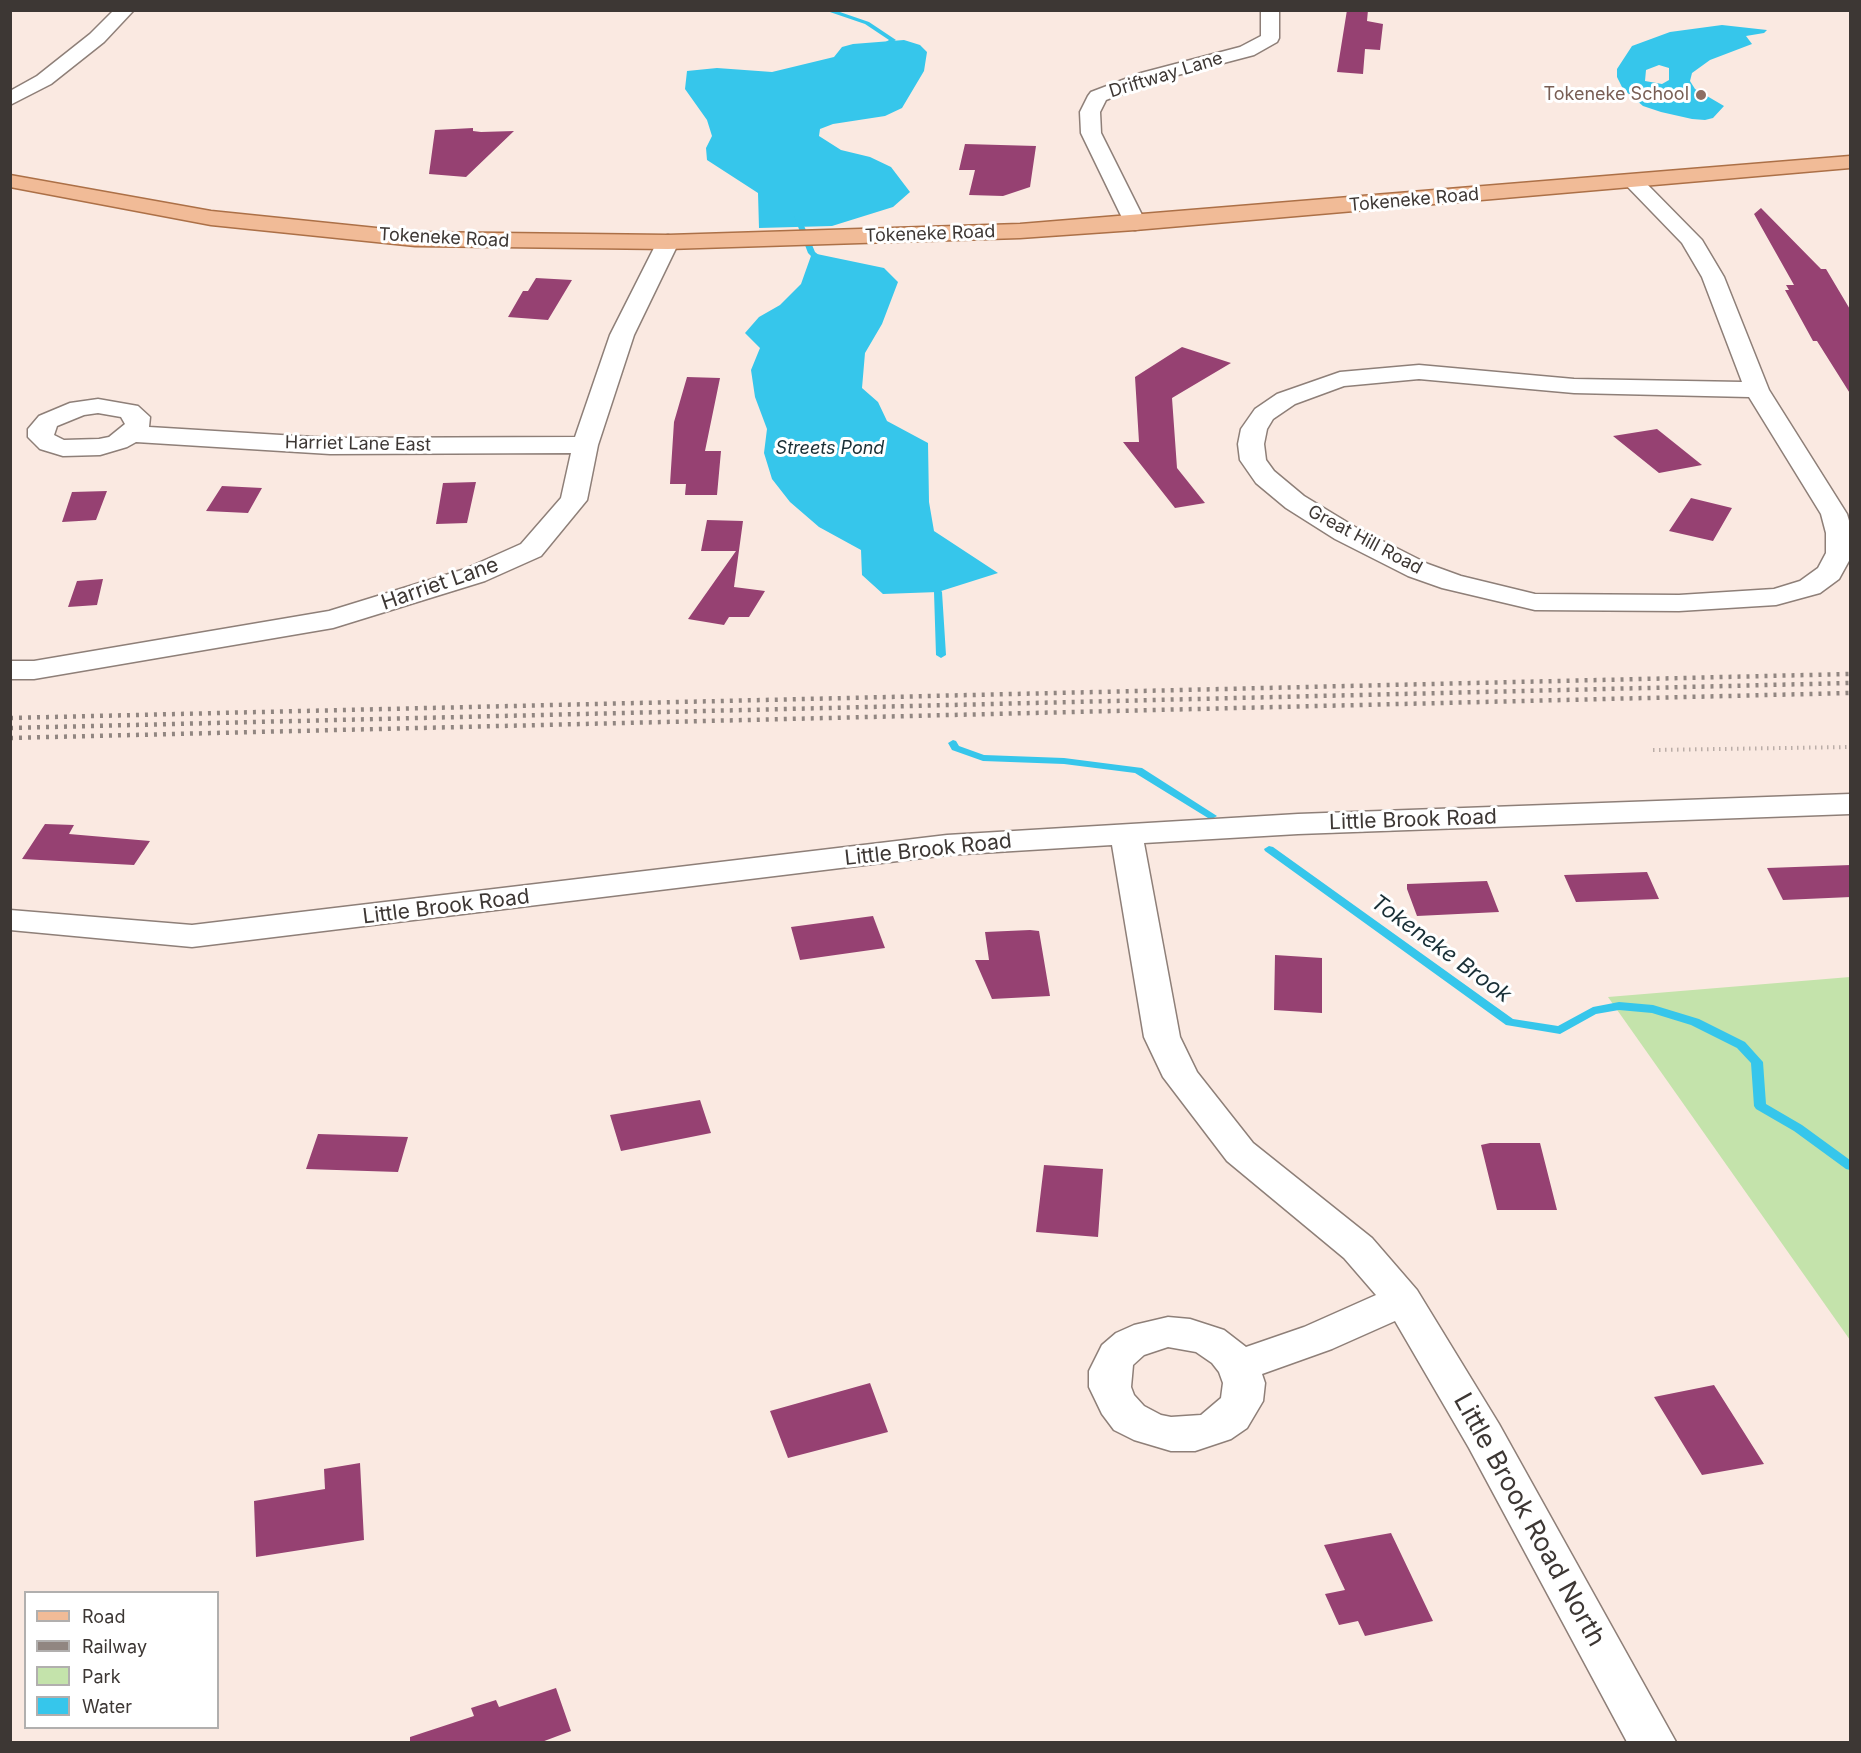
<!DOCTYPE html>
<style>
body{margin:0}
#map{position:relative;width:1861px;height:1753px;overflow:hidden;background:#fae9e1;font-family:Inter,sans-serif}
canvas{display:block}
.frame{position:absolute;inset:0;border:12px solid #3d3734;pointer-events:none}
.legend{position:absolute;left:24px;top:1591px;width:195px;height:138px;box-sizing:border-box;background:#fff;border:2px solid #b1afae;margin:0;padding:8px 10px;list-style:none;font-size:18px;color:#3d3734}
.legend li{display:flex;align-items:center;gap:12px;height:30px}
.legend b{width:30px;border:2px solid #b1afae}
</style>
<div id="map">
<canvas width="1861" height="1753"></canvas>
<div class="frame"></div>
<ul class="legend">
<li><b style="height:8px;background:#f1bb97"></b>Road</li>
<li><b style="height:8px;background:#918681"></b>Railway</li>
<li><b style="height:16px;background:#c4e3ab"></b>Park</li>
<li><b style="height:16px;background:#36c6eb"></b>Water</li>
</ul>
</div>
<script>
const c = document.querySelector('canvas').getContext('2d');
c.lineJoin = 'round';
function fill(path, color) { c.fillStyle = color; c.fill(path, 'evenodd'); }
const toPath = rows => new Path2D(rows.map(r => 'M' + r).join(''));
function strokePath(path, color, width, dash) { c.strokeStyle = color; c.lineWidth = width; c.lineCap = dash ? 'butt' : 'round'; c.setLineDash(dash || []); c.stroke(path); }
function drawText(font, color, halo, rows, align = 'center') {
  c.font = font + ' Inter,sans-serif'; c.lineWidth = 6; c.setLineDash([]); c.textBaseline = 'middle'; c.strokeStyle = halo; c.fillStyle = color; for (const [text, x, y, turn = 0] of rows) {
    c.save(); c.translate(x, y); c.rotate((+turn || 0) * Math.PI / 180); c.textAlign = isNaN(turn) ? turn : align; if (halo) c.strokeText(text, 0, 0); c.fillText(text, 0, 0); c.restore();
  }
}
fill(toPath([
 [1850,977,1850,1340,1608,997]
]), '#c4e3ab');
fill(toPath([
 [1722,25,1767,30,1764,33,1746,36,1752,44,1710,60,1692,73,1690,81,1695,89,1724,106,1713,118,1705,120,1692,119,1661,112,1643,106,1623,89,1617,77,1617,69,1632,46,1670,32],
 [1659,65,1669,68,1669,80,1662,84,1645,81,1646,70],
 [904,40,920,45,927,52,924,71,902,108,885,116,833,124,820,129,819,136,841,150,870,157,891,167,910,192,893,207,832,226,759,228,758,193,707,160,706,148,712,136,707,120,685,89,687,71,717,68,772,72,834,57,842,47,853,44],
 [812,253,884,268,898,282,882,324,865,353,862,388,878,402,887,421,928,443,929,502,934,531,998,573,938,592,883,594,862,575,861,550,819,527,790,502,772,479,764,453,767,429,755,397,751,370,760,348,745,333,759,317,780,305,801,284]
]), '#36c6eb');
fill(toPath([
 [824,10,834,10,869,22,896,40,883,48,879,48,879,46,889,40,865,24,824,10],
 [797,214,800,216,815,252,825,260,825,264,819,264,808,253,794,216,797,214],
 [931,579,934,580,942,592,946,655,941,658,936,655,934,592,927,582,931,579],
 [953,740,956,741,959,746,984,755,1064,758,1142,768,1217,816,1212,819,1208,818,1135,773,1064,764,983,761,952,750,948,743,953,740],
 [1269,846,1273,847,1513,1019,1558,1026,1593,1007,1619,1002,1653,1005,1699,1019,1745,1042,1763,1062,1766,1104,1802,1125,1850,1160,1850,1170,1846,1169,1794,1131,1756,1109,1754,1106,1751,1063,1737,1048,1691,1025,1652,1013,1619,1010,1596,1014,1560,1034,1506,1025,1265,851,1264,849,1269,846]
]), '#36c6eb');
fill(toPath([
 [1347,10,1368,10,1367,21,1383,24,1380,50,1365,49,1363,74,1337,72],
 [473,128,473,131,481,132,514,131,466,177,429,174,435,130],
 [965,144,1036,146,1030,187,1003,196,969,195,975,170,959,170],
 [1761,208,1821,269,1826,269,1851,311,1851,395,1817,341,1813,341,1785,290,1789,290,1786,285,1794,285,1754,214],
 [536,278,572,280,548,320,508,317,523,291,528,291],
 [1182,347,1231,363,1172,398,1177,468,1205,503,1175,508,1123,442,1139,442,1135,377],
 [687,377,720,378,705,451,721,451,717,495,685,495,686,484,670,484,674,422],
 [1657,429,1702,465,1659,473,1613,436],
 [476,482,467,523,436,524,443,483],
 [222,486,262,488,248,513,206,511],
 [107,491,96,520,62,522,72,492],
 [1691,498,1732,508,1713,541,1669,531],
 [707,520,743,521,734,587,765,591,749,617,729,617,724,625,688,619,736,551,701,551],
 [103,579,97,605,68,607,77,581],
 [45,824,74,825,69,834,150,841,134,865,22,859],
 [1851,865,1851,897,1783,900,1767,868],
 [1647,872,1659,899,1576,902,1564,875],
 [1487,881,1499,912,1417,916,1407,889,1407,884],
 [873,916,885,948,800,960,791,927],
 [1030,930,1039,931,1050,996,992,999,975,960,989,960,985,932],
 [1275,955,1322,958,1322,1013,1274,1010],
 [700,1100,711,1133,621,1151,610,1115],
 [318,1134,379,1136,408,1137,398,1172,306,1169],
 [1490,1143,1540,1143,1557,1210,1497,1210,1481,1145],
 [1044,1165,1103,1169,1098,1237,1036,1232],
 [870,1383,888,1432,788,1458,770,1411],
 [1714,1385,1764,1464,1702,1475,1654,1397],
 [360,1463,364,1540,256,1557,254,1501,325,1489,324,1469],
 [1391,1533,1433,1621,1365,1636,1358,1621,1339,1625,1325,1594,1345,1590,1324,1545],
 [556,1688,571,1731,539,1743,410,1743,410,1737,474,1716,471,1708,496,1700,499,1707]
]), '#964172');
const minor = toPath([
 [114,10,134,10,104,42,51,84,10,105,10,91,37,76,90,34,114,10],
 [1261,10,1279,10,1279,38,1277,42,1254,55,1155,81,1106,100,1100,112,1101,133,1146,223,1143,228,1135,230,1127,228,1081,133,1080,112,1088,96,1091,92,1141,73,1240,47,1261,36,1261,10],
 [1634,176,1641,178,1702,240,1724,277,1769,390,1847,514,1850,524,1850,559,1839,579,1820,593,1776,605,1679,611,1535,610,1442,588,1408,576,1335,539,1286,508,1256,483,1240,460,1238,444,1241,429,1255,409,1277,394,1340,372,1419,365,1574,379,1742,382,1702,277,1682,243,1623,182,1627,178,1634,176],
 [1419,379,1574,393,1749,397,1821,514,1826,533,1826,553,1818,568,1800,581,1774,589,1679,595,1535,594,1461,576,1428,564,1355,527,1304,496,1274,471,1266,460,1264,444,1267,429,1273,419,1295,404,1344,386,1419,379],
 [668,235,676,237,679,242,634,335,598,445,587,500,541,556,485,581,333,628,34,679,10,679,10,661,34,661,329,611,465,569,521,544,561,498,571,453,330,454,136,442,127,447,100,455,63,456,40,449,28,437,28,429,39,416,70,403,98,399,138,406,150,417,149,427,330,438,575,437,610,335,657,242,660,237,668,235],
 [98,413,121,417,125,424,109,437,99,439,64,440,54,435,57,426,84,415,98,413],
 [1850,794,1850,814,1298,834,1144,843,1180,1037,1197,1072,1253,1143,1372,1238,1417,1290,1499,1424,1676,1742,1627,1742,1469,1448,1395,1321,1332,1349,1262,1374,1265,1383,1263,1401,1247,1428,1231,1439,1195,1451,1171,1451,1134,1440,1114,1430,1102,1414,1089,1387,1089,1371,1102,1345,1116,1333,1134,1325,1168,1317,1190,1319,1224,1330,1246,1347,1304,1327,1376,1295,1344,1258,1227,1161,1163,1077,1144,1037,1112,845,947,855,192,947,10,930,10,910,192,925,947,835,1298,814,1850,794],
 [1168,1347,1196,1352,1212,1363,1219,1372,1223,1383,1221,1398,1201,1415,1171,1417,1161,1415,1144,1406,1134,1395,1131,1387,1133,1365,1144,1355,1168,1347]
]);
const major = toPath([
 [1850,156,1850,168,1135,230,1020,238,668,249,415,246,211,225,10,187,10,175,211,211,415,232,668,235,1020,224,1850,156]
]);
strokePath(minor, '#8e7f78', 3);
strokePath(major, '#ac7047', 3);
strokePath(toPath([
 [1653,750,1850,747]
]), '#bbaea8', 4, [1.5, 4.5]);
fill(minor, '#fff');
fill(major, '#f1bb97');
strokePath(toPath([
 [10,718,1850,674],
 [10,728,1850,683],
 [10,738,1850,693]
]), '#918681', 4.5, [3, 6]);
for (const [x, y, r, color] of [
 [1701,95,6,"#8d6e63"]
]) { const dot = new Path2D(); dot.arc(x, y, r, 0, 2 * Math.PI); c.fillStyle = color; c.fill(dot); strokePath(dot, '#fff', 2); }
drawText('18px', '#3d3734', '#fff', [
 ["Driftway Lane",1166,75,-17],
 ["Tokeneke Road",1414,200,-5],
 ["Tokeneke Road",930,234,-2],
 ["Tokeneke Road",444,238,3],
 ["Harriet Lane East",358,444,1],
 ["Great Hill Road",1365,540,28]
]);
drawText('18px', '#785e54', '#fff', [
 ["Tokeneke School",1689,95]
], 'right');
drawText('italic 18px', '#192f36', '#fff', [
 ["Streets Pond",830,449]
]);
drawText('21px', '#3d3734', '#fff', [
 ["Harriet Lane",440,584,-19],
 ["Little Brook Road",1413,820,-2],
 ["Little Brook Road",928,850,-6],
 ["Little Brook Road",446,907,-7]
]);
drawText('italic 22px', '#192f36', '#fff', [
 ["Tokeneke Brook",1441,949,36]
]);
drawText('26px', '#3d3734', '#fff', [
 ["Little Brook Road North",1529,1520,61]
]);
</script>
